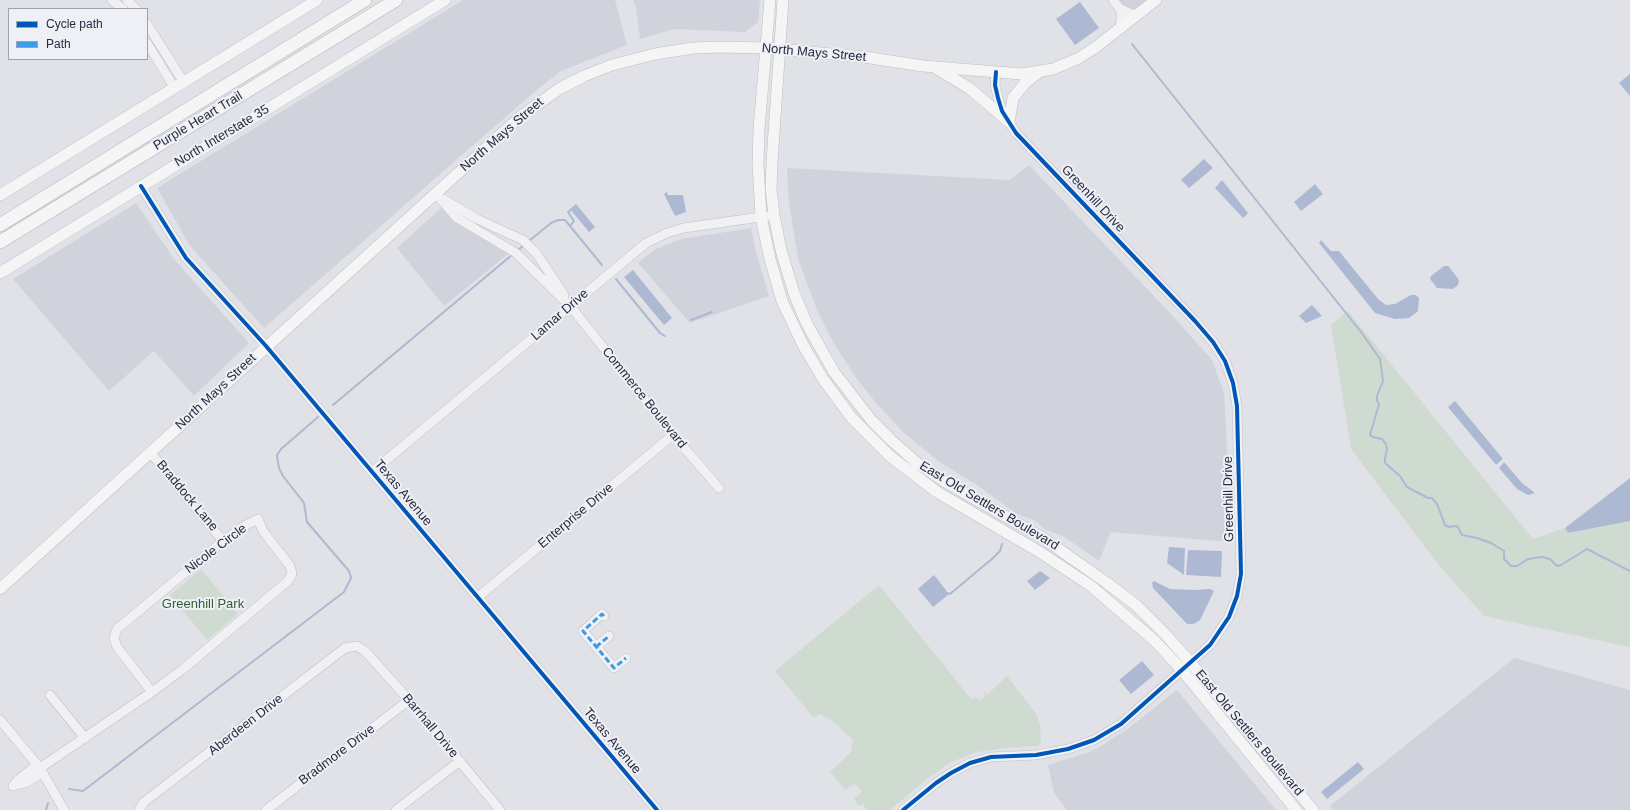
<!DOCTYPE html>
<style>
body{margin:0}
#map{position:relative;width:1630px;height:810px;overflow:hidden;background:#e1e2e7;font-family:Helvetica,sans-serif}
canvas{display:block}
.legend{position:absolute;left:8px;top:8px;width:140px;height:52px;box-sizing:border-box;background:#eef0f6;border:1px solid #9ea2ae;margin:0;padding:5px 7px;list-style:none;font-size:12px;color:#272c41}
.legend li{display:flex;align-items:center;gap:8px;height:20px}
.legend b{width:20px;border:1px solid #9ea2ae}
</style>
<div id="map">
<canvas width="1630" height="810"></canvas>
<ul class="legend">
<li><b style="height:5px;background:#0057b8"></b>Cycle path</li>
<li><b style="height:5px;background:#3d9ce3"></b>Path</li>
</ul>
</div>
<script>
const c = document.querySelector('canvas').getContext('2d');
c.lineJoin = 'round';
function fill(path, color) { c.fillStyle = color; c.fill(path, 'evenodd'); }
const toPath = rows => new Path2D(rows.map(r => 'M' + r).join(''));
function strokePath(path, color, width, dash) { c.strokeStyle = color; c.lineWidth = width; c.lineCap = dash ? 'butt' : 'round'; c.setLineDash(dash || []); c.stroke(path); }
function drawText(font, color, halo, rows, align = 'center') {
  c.font = font + ' Helvetica,sans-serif'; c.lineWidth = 4; c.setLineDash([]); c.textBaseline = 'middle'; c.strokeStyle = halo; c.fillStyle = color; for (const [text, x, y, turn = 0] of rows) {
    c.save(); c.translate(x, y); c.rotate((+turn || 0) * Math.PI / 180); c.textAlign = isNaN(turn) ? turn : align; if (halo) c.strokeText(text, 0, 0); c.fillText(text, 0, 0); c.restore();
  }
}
fill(toPath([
 [463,0,615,0,627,45,561,71,533,93,264,328,190,246,157,188],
 [633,0,760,0,758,22,745,32,674,29,640,39,636,7],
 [1114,0,1151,0,1129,18],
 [1029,165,1170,313,1212,360,1224,393,1232,542,1111,532,1099,561,1063,536,1044,529,1036,521,1015,513,977,485,941,463,905,434,877,404,855,376,833,342,817,310,798,259,789,202,787,168,1010,180],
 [136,203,174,259,249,343,194,396,154,351,109,391,13,279],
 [441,208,462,227,508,254,444,306,397,248],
 [751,228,756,252,769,296,690,323,638,263,654,250,681,239],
 [1514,658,1630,690,1630,810,1334,810,1330,806],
 [1177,690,1276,810,1067,810,1054,793,1048,765,1089,752,1101,746,1126,730]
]), '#d1d3dc');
fill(toPath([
 [1348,311,1533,539,1565,528,1568,533,1630,521,1630,647,1484,616,1437,563,1351,449,1331,325],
 [201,569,238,614,207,640,170,595],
 [879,585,972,700,975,697,980,701,985,696,982,691,988,694,1007,676,1037,715,1040,725,1041,743,1037,746,1006,748,977,752,951,762,928,778,890,810,867,810,863,804,859,806,854,799,862,792,855,784,845,790,830,772,851,752,853,740,830,719,820,714,814,718,775,671]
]), '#cfdad1');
fill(toPath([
 [1080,2,1099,28,1075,45,1056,19],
 [1630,74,1630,96,1619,83],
 [1204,159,1213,168,1189,188,1181,180],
 [1222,180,1248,213,1243,218,1215,188],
 [1315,184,1323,194,1301,211,1294,202],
 [667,192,668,195,683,195,686,212,675,216,664,194],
 [576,204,595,227,589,232,570,209],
 [1321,240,1331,251,1339,251,1378,299,1386,305,1395,304,1411,295,1416,295,1419,298,1418,311,1409,318,1395,319,1375,313,1319,243],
 [1444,266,1448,266,1450,268,1459,280,1458,285,1453,289,1437,288,1430,279,1431,276],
 [633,270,672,318,664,325,624,277],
 [1312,305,1322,316,1306,323,1299,316],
 [1455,401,1503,459,1496,465,1448,407],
 [1504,462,1522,483,1535,493,1528,495,1517,489,1499,468],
 [1630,478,1630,521,1568,533,1565,528],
 [1169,547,1185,548,1184,575,1167,563],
 [1188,550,1222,551,1221,577,1186,575],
 [1040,571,1050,578,1035,590,1027,581],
 [934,575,946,590,948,595,933,607,918,589],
 [1154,581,1170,589,1194,590,1210,589,1214,591,1200,620,1194,624,1187,624,1153,588,1152,583],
 [1142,661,1154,675,1131,694,1119,680],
 [1358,762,1364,769,1327,799,1321,792]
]), '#adb9d3');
strokePath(toPath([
 [1132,44,1361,332,1380,359,1383,381,1377,396,1377,401,1379,404,1370,435,1373,437,1382,439,1386,444,1387,449,1385,458,1385,463,1400,476,1407,487,1428,498,1432,498,1437,504,1445,525,1449,527,1456,526,1458,527,1462,535,1477,538,1491,543,1504,551,1504,559,1511,566,1517,566,1528,559,1542,557,1550,559,1557,566,1561,565,1587,549,1630,571],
 [570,226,574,221,568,212,572,209],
 [529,241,551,223,558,220,565,220,602,265],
 [517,251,524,245],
 [616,279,660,333,665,336],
 [691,320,712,312],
 [333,405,513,254],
 [947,593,950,594,993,558,1000,551,1002,544],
 [69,789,83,791,344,592,351,578,349,571,307,522,304,503,283,476,279,468,278,462,277,455,281,449,318,417],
 [46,810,48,803]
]), '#adb9d3', 2);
const minor = toPath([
 [112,0,123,9],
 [127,0,136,9],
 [1113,0,1124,14],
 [147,24,183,81],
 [1120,28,1121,20,1121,9,1131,14,1139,14],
 [147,43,174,87],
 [141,186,186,258,266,346,657,810],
 [436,194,457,218,516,253,571,307,674,436,719,488],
 [443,199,477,219,523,240,537,254,564,295],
 [150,452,223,541],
 [372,472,646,243,667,233,684,228,774,215],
 [478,597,673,435],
 [604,616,602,614,583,631,614,668,626,658],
 [596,647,609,636],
 [50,695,85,738],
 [0,720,40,768,64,810],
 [40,768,152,692,183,669,288,581,292,574,290,566,263,531,258,519,242,527,223,541,117,629,114,638,117,647,152,692],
 [13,786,25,783,42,773],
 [13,786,19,779,37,765],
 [139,810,144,802,345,648,357,646,365,651,409,700,500,810],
 [266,810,409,700],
 [396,810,460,761],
 [903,810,936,783,951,773,970,763,991,757,1036,755,1068,749,1094,740,1121,724,1210,645,1229,617,1237,596,1241,574,1237,406,1233,383,1225,361,1213,342,1195,321,1016,133,1002,111,998,98,995,85,996,72]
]);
const major = toPath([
 [770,0,759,129,758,164,761,217,770,259,782,301,803,345,823,379,851,417,891,457,937,492,1038,551,1073,574,1091,586,1155,641,1182,670,1296,810],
 [783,0,772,162,771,188,774,215,781,250,794,293,807,324,834,372,872,421,891,440,917,463,944,481,1043,538,1107,583,1136,605,1164,633,1190,662,1313,810],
 [936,68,969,88,1009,122],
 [1009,122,1013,98,1025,83,1039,72],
 [0,195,317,0],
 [0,273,445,0],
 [0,589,521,116,559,89,584,76,612,65,655,54,693,48,719,47,766,48,864,57,923,66,1022,74,1053,69,1079,58,1096,47,1156,0]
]);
const highway = toPath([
 [0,225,365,0],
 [0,242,396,0]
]);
strokePath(minor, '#bebfc5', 10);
strokePath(major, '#bdbfc4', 12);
strokePath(highway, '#b3b5bb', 14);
strokePath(minor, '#f1f1f3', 9);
strokePath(major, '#f5f5f6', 11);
strokePath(highway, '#f5f5f6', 13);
strokePath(toPath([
 [604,616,602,614,583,631,614,668,626,658],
 [596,647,609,636]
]), '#3d9ce3', 3, [6, 3]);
strokePath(toPath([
 [141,186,186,258,266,346,657,810],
 [903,810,936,783,951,773,970,763,991,757,1036,755,1068,749,1094,740,1121,724,1210,645,1229,617,1237,596,1241,574,1237,406,1233,383,1225,361,1213,342,1195,321,1016,133,1002,111,998,98,995,85,996,72]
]), '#0057b8', 4);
drawText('13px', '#272c41', '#eef0f6', [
 ["North Mays Street",814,53,5],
 ["Purple Heart Trail",198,121,-31],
 ["North Mays Street",502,135,-41],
 ["North Interstate 35",222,136,-31],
 ["Greenhill Drive",1093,199,47],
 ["Lamar Drive",560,315,-41],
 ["North Mays Street",216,392,-43],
 ["Commerce Boulevard",644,398,51],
 ["Texas Avenue",403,493,50],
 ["Braddock Lane",187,496,50],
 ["Greenhill Drive",1229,499,-91],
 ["East Old Settlers Boulevard",989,506,31],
 ["Enterprise Drive",576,516,-40],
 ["Nicole Circle",216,549,-37],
 ["Aberdeen Drive",246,725,-38],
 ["Barrhall Drive",430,726,50],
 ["East Old Settlers Boulevard",1249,733,50],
 ["Texas Avenue",612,741,50],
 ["Bradmore Drive",337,755,-37]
]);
drawText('13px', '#345e33', '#eef0f6', [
 ["Greenhill Park",203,604]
]);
</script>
